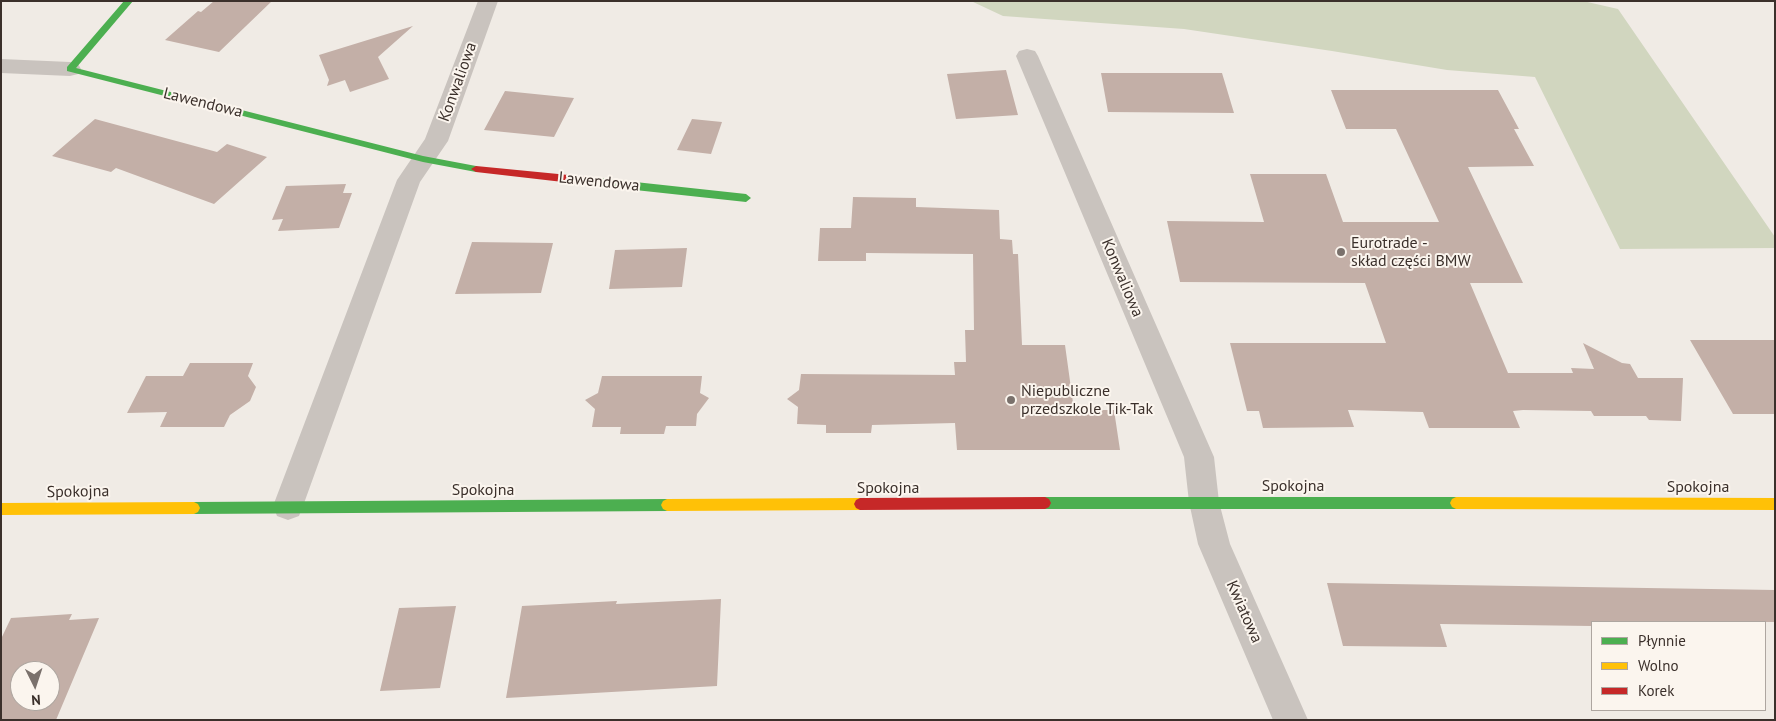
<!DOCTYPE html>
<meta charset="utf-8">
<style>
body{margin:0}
#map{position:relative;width:1776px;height:721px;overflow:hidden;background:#f0ebe5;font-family:"PT Sans",sans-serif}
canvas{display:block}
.frame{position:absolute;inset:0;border:2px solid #3b302b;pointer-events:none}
.legend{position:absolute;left:1591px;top:621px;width:175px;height:90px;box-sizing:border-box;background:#fbf5ee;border:1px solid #aea6a0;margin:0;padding:6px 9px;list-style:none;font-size:15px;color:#3b302b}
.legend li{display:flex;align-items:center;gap:10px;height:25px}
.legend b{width:25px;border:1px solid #aea6a0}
.north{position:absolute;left:10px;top:661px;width:50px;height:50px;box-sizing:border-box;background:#fbf5ee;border:1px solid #aea6a0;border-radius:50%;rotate:176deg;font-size:14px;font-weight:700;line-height:20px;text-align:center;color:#3b302b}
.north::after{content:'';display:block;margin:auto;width:18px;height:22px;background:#7a716c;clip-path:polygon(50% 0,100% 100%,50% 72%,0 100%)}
</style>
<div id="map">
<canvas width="1776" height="721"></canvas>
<div class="frame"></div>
<ul class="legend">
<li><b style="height:6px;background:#4caf50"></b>Płynnie</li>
<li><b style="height:6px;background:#ffc107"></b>Wolno</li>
<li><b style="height:6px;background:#c62828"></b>Korek</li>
</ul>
<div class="north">N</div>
</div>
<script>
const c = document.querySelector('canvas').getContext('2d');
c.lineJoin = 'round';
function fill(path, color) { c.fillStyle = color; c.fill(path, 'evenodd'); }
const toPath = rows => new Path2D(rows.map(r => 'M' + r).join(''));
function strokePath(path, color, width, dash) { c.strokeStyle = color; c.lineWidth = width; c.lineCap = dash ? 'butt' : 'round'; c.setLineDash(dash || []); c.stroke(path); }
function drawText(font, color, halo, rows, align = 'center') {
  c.font = font + ' "PT Sans",sans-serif'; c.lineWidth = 4; c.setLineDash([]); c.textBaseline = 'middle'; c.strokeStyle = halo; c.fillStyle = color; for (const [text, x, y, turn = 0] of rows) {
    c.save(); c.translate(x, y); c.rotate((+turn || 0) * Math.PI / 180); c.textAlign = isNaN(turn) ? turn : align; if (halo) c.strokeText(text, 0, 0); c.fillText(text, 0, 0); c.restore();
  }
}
fill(toPath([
 [971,1,1583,1,1618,9,1775,237,1775,248,1620,249,1535,77,1447,70,1332,51,1184,29,1003,16]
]), '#d1d6bf');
fill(toPath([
 [214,1,272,1,219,52,165,40,198,11,201,12],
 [413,26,378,57,389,79,350,92,345,80,327,86,329,80,319,55],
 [1006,70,1018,115,956,119,947,74],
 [1101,73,1222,73,1234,113,1108,112],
 [1331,90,1498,90,1519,129,1514,129,1534,166,1468,167,1523,283,1470,283,1508,373,1573,373,1571,368,1594,369,1583,343,1622,363,1630,364,1638,378,1683,378,1681,421,1649,420,1646,416,1594,416,1591,411,1523,410,1513,411,1520,428,1429,428,1423,412,1348,410,1354,427,1263,428,1259,411,1247,411,1230,343,1386,343,1365,283,1180,282,1167,221,1264,222,1250,174,1326,174,1343,222,1439,222,1396,129,1346,129],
 [505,91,574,98,554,137,484,130],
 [95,119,217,152,227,144,267,157,214,204,116,168,111,172,52,156],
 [692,119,722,122,711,154,677,150],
 [346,184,343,193,352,193,339,228,278,231,283,219,272,220,286,186],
 [853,197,916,198,916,207,999,210,1000,239,1012,240,1013,254,1018,254,1022,345,1065,345,1074,410,1114,410,1120,450,957,450,955,423,872,425,871,433,826,433,826,425,797,424,798,407,787,399,799,390,801,374,955,375,954,362,966,362,965,330,974,330,973,254,866,253,866,261,818,261,820,228,851,228],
 [472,242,553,243,541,293,455,294],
 [687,248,682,287,609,289,615,250],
 [1690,340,1775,340,1775,414,1733,414],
 [190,363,253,363,248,376,256,387,250,401,230,415,224,427,160,427,167,412,127,413,146,376,183,376],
 [602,376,702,376,700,393,709,398,697,414,696,426,666,426,664,434,620,434,621,427,592,427,595,409,585,400,598,393],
 [1327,583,1775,590,1775,622,1592,622,1592,626,1440,624,1447,647,1343,646],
 [721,599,717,686,506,698,522,606,617,601,616,604],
 [456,606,440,688,380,691,399,608],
 [72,614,69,620,99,618,56,720,1,720,1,639,11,618],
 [20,671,50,671,50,701,20,701]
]), '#c3afa7');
fill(toPath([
 [478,1,498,1,448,141,420,182,303,506,299,516,288,520,277,516,273,506,397,180,425,139,478,1],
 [1027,49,1035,51,1038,56,1214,457,1219,502,1230,544,1308,720,1273,720,1198,544,1189,502,1184,457,1016,56,1019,51,1027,49],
 [1,59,70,62,78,64,81,69,78,74,70,76,1,73,1,59]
]), '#c9c3be');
fill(toPath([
 [124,1,133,1,76,68,423,156,476,166,481,169,476,172,423,162,67,71,67,67,124,1],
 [589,177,746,194,751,198,746,202,589,185,584,181,589,177],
 [1045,497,1456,497,1460,499,1462,503,1460,507,1456,509,1045,509,1041,507,1039,503,1041,499,1045,497],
 [667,499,671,501,673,505,671,509,667,511,194,514,190,512,188,508,190,504,194,502,667,499]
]), '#4caf50');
fill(toPath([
 [1456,497,1775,498,1775,510,1456,509,1452,507,1450,503,1452,499,1456,497],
 [860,498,864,500,866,504,864,508,860,510,667,511,663,509,661,505,663,501,667,499,860,498],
 [194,502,198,504,200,508,198,512,194,514,1,515,1,503,194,502]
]), '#ffc107');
fill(toPath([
 [476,166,589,177,594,181,589,185,476,172,471,169,476,166],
 [1045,497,1049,499,1051,503,1049,507,1045,509,860,510,856,508,854,504,856,500,860,498,1045,497]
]), '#c62828');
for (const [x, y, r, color] of [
 [1341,252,5,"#7a716c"],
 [1011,400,5,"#7a716c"]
]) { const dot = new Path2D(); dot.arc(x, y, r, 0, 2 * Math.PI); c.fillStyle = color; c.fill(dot); strokePath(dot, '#fbf5ee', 2); }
drawText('16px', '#3b302b', '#fbf5ee', [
 ["Konwaliowa",458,82,-70],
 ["Lawendowa",203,103,14],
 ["Lawendowa",599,182,6],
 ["Konwaliowa",1122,278,67],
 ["Spokojna",1293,486],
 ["Spokojna",1698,487],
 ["Spokojna",888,488],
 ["Spokojna",483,490],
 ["Spokojna",78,492,-1],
 ["Kwiatowa",1244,612,66]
]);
drawText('16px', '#3b302b', '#fbf5ee', [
 ["Eurotrade -",1351,243],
 ["skład części BMW",1351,261],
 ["Niepubliczne",1021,391],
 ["przedszkole Tik-Tak",1021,409]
], 'left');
</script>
